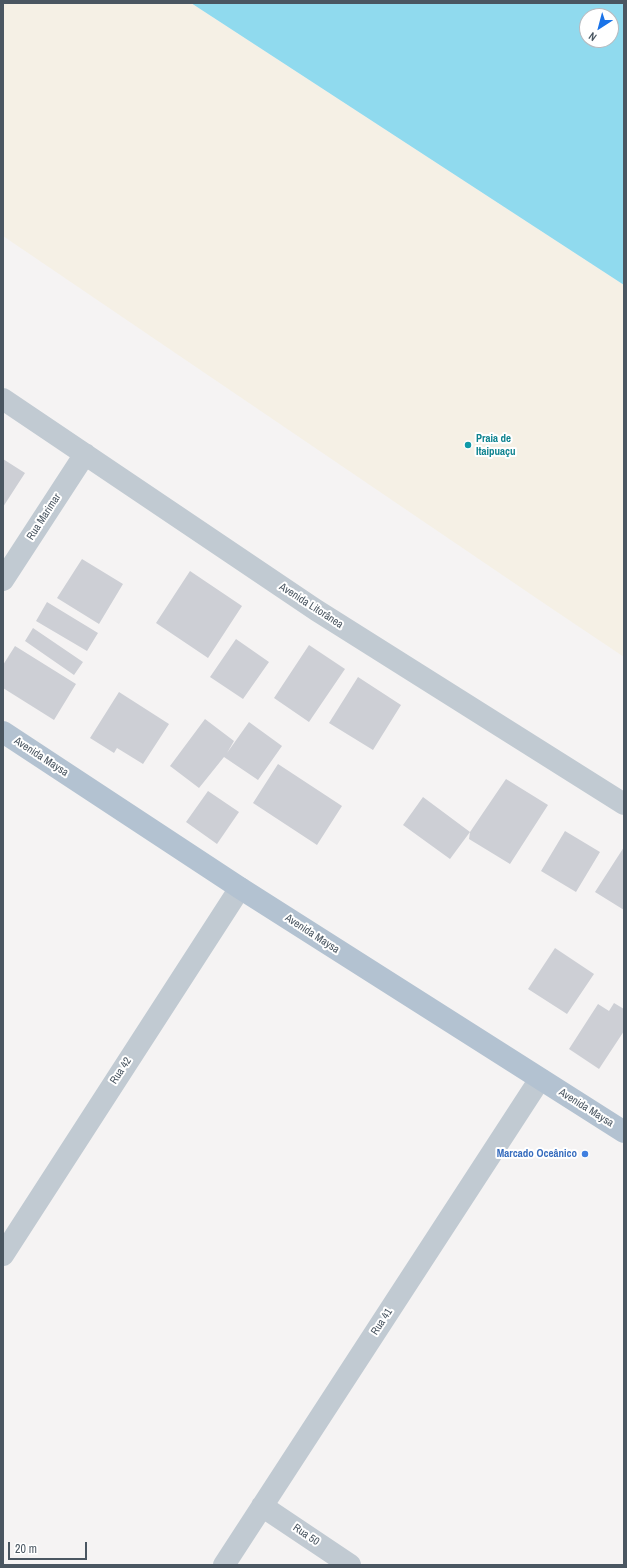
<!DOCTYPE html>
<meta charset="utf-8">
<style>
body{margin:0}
#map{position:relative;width:627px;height:1568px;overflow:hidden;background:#f5f3f3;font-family:"Archivo Narrow",sans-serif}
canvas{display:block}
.frame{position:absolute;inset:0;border:4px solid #4a5661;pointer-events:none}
.north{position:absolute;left:579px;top:8px;width:40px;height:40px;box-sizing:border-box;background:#fff;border:1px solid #b7bbc0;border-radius:50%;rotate:216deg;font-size:11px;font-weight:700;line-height:16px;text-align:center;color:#4a5661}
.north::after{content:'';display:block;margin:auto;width:14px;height:18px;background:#1a73e8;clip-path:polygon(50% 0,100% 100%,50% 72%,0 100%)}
.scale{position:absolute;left:8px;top:1542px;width:79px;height:18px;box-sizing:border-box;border:2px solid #4a5661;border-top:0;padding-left:5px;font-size:12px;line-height:14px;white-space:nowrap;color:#4a5661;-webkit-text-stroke:3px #fff;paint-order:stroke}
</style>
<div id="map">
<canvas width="627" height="1568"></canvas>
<div class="frame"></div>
<div class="north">N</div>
<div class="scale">20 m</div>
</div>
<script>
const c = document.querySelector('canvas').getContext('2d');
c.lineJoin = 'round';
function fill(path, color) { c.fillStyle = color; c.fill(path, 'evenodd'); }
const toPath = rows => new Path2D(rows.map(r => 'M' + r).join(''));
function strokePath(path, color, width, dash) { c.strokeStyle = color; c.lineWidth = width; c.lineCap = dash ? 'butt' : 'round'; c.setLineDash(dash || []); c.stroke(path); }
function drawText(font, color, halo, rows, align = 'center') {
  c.font = font + ' "Archivo Narrow",sans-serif'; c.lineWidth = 4; c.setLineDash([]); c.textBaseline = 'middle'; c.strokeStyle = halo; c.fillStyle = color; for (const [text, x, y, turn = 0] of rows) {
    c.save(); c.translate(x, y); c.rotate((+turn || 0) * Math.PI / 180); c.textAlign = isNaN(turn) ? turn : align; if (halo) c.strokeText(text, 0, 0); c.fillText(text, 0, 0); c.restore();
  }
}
fill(toPath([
 [3,3,191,3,624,285,624,657,548,606,3,236]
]), '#f5f0e5');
fill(toPath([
 [191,3,624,3,624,285],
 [587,16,611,16,611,40,587,40]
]), '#90daee');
fill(toPath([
 [3,459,25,473,3,507],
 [82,559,123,584,99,624,57,598],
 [190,571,242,606,208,658,156,623],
 [47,602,98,633,87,651,36,621],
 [33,628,83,662,74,675,25,641],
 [236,639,269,662,243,699,210,677],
 [309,645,345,669,309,722,274,698],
 [15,646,76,684,54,720,3,688,3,665],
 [358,677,401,705,373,750,329,723],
 [119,692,169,724,143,764,117,748,114,753,90,738],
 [205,719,234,741,227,753,249,722,282,746,258,780,224,757,199,788,170,766],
 [278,764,342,806,317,845,253,803],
 [506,779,548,805,510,864,469,839,470,832,450,859,403,825,423,797,470,832],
 [208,791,239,812,217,844,186,822],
 [565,831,600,852,576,892,541,871],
 [624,847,624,910,595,892],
 [555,948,594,974,567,1014,528,989],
 [614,1003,624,1009,624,1031,599,1069,569,1049,598,1004,609,1011]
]), '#cdcfd5');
strokePath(toPath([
 [3,399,316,610,624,804],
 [3,580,85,454],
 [3,1255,240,888],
 [262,1506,350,1565],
 [224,1565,540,1079]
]), '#c1cad2', 22);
strokePath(toPath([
 [3,732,240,888,624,1132]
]), '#b3c2d1', 22);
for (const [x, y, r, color] of [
 [468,445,4,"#0f9aa8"],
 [585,1154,4,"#3f7fe0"]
]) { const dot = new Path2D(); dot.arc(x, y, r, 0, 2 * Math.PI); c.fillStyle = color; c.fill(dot); strokePath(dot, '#fff', 1.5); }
drawText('bold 11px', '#0d838f', '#fff', [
 ["Praia de",476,439],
 ["Itaipuaçu",476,452]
], 'left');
drawText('11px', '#4a5661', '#fff', [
 ["Rua Marimar",44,517,-57],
 ["Avenida Litorânea",311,606,33],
 ["Avenida Maysa",41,757,33],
 ["Avenida Maysa",312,934,33],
 ["Rua 42",121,1071,-57],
 ["Avenida Maysa",586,1108,32],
 ["Rua 41",382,1322,-57],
 ["Rua 50",306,1535,34]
]);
drawText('bold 11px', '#366cbe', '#fff', [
 ["Marcado Oceânico",577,1154]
], 'right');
</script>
